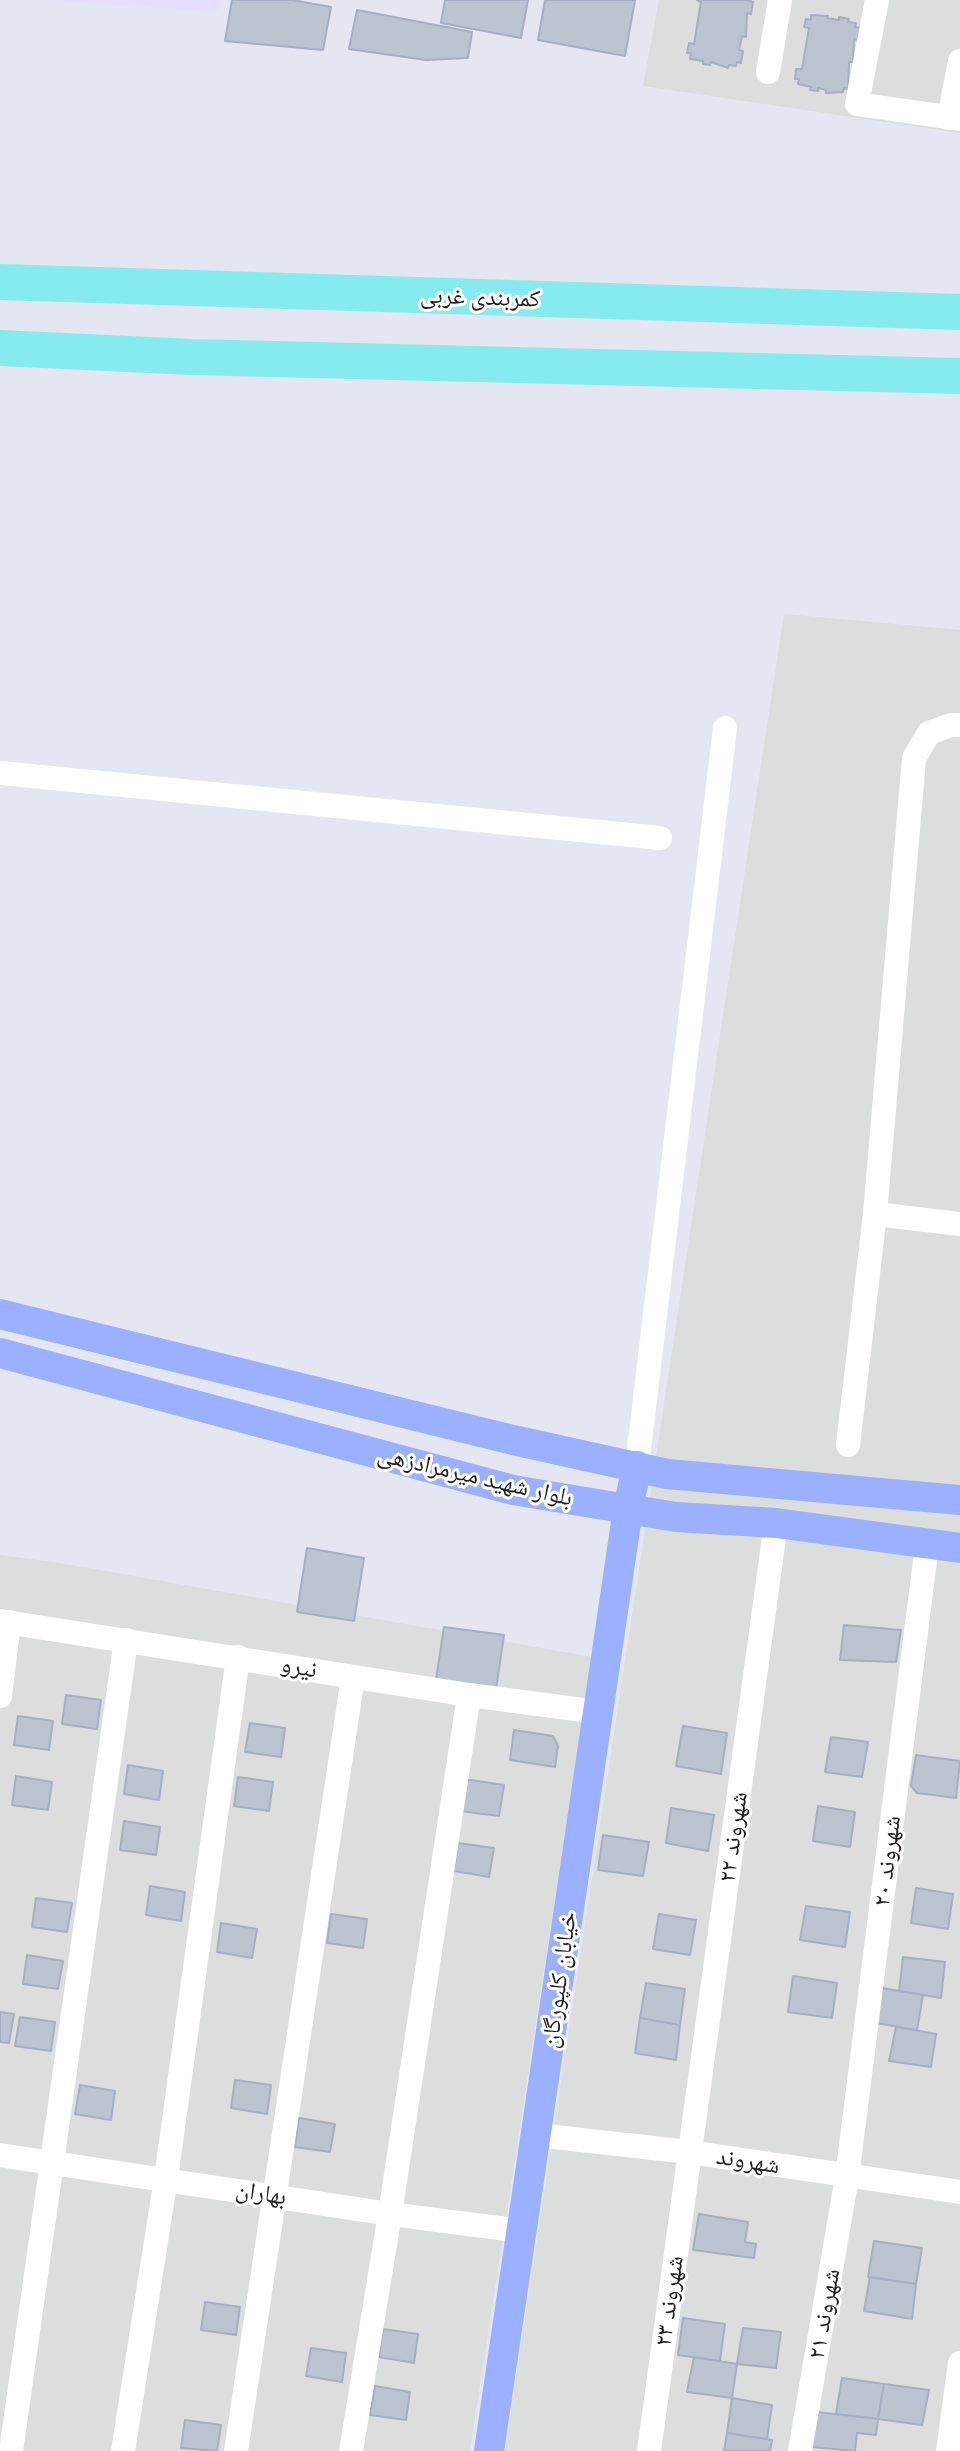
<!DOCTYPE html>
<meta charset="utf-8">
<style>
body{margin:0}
canvas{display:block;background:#e4e6f1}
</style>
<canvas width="960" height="2451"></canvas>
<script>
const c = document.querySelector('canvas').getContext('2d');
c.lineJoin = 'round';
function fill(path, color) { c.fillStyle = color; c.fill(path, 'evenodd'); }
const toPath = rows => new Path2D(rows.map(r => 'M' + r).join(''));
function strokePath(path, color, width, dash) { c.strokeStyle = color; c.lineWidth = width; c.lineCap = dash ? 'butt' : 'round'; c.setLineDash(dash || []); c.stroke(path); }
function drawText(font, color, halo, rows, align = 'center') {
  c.font = font + ' "Golos Text","Noto Naskh Arabic",sans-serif'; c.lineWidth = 6; c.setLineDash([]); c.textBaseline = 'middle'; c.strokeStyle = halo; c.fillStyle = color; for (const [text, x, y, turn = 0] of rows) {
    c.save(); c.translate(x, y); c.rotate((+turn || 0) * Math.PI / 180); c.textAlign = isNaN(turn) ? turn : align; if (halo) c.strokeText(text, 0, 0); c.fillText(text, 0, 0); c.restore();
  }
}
fill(toPath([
 [659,0,960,0,960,133,643,86],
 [784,614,960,630,960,2451,505,2451],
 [0,1555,60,1563,592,1657,470,2451,0,2451]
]), '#dcdddd');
fill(toPath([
 [51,0,220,0,218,12]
]), '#e6dfff');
const building = toPath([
 [232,0,292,0,331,7,323,50,225,41,232,0],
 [445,0,528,0,521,38,441,23,445,0],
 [545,0,635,0,625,56,538,40,545,0],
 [697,0,748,0,753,2,751,14,747,13,746,37,742,36,739,50,743,51,741,63,737,62,736,66,729,65,728,68,711,62,710,65,703,64,703,61,690,59,691,53,687,53,689,43,694,44,701,2,697,0],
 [357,10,472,32,468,58,426,60,349,49,357,10],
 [811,15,828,16,827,18,839,20,839,17,849,19,848,22,856,23,855,27,860,28,858,40,854,39,853,62,849,62,848,89,844,88,843,92,826,93,826,90,818,88,818,91,810,90,811,87,798,84,799,79,795,79,796,69,802,69,809,28,804,27,806,19,811,20,811,15],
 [307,1548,364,1558,354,1621,297,1612,307,1548],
 [844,1625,901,1630,896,1662,840,1660,844,1625],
 [444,1627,504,1635,496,1689,436,1680,444,1627],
 [66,1695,101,1700,97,1729,62,1724,66,1695],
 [18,1716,53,1721,49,1750,14,1745,18,1716],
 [250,1723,285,1728,281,1757,245,1752,250,1723],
 [683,1726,727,1733,721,1774,676,1766,683,1726],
 [514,1730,553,1736,558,1746,555,1767,510,1760,514,1730],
 [831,1737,868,1742,862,1777,825,1772,831,1737],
 [916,1755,960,1761,956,1798,917,1793,911,1786,916,1755],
 [128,1765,163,1771,159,1800,124,1794,128,1765],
 [16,1776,52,1782,48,1810,12,1805,16,1776],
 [238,1777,273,1782,269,1811,234,1806,238,1777],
 [464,1779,504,1785,499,1816,460,1811,464,1779],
 [818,1806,855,1812,850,1847,813,1841,818,1806],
 [671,1808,714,1815,708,1851,666,1843,671,1808],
 [124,1821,160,1827,156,1855,120,1850,124,1821],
 [603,1835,649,1842,643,1876,598,1870,603,1835],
 [458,1843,494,1848,489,1877,454,1871,458,1843],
 [150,1886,185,1892,181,1921,146,1915,150,1886],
 [916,1888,953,1894,948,1929,911,1923,916,1888],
 [36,1898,72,1903,67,1932,32,1927,36,1898],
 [806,1906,850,1912,845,1947,800,1940,806,1906],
 [331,1914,367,1919,363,1948,327,1943,331,1914],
 [659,1914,696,1920,690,1955,653,1949,659,1914],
 [221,1923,257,1929,252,1958,217,1952,221,1923],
 [27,1955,63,1961,58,1989,23,1984,27,1955],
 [903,1957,945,1962,941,1998,899,1991,903,1957],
 [793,1976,837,1983,832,2018,788,2012,793,1976],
 [646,1983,685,1989,680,2025,640,2018,646,1983],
 [882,1988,923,1995,917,2030,876,2023,882,1988],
 [0,2012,14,2014,9,2043,0,2042,0,2012],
 [20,2017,55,2022,51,2051,15,2046,20,2017],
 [640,2018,680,2025,676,2060,635,2053,640,2018],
 [896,2027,936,2034,931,2067,889,2061,896,2027],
 [235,2080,271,2085,267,2114,231,2108,235,2080],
 [80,2085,115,2091,111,2120,75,2114,80,2085],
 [299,2118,335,2124,330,2152,295,2147,299,2118],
 [699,2214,748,2222,745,2242,756,2244,754,2258,693,2250,699,2214],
 [874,2241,922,2248,916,2284,868,2277,874,2241],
 [870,2277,916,2284,912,2319,864,2311,870,2277],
 [205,2302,240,2307,236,2335,201,2330,205,2302],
 [683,2318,725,2324,720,2361,678,2355,683,2318],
 [743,2328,781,2332,776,2368,737,2364,743,2328],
 [383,2329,418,2334,414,2363,379,2357,383,2329],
 [311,2348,346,2353,342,2382,306,2376,311,2348],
 [694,2357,737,2364,732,2398,687,2392,694,2357],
 [842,2378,884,2384,878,2419,836,2414,842,2378],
 [884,2384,929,2390,922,2425,878,2419,884,2384],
 [375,2386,410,2392,406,2420,370,2415,375,2386],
 [732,2398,772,2405,767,2439,727,2433,732,2398],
 [818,2412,878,2419,876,2435,857,2433,855,2451,812,2447,818,2412],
 [185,2420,221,2425,217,2451,181,2448,185,2420],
 [727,2433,772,2440,770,2451,724,2451,727,2433]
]);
fill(building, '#bdc4d1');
strokePath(building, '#a5afc4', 2);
strokePath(toPath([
 [877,0,857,104,960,119],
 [768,72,780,0],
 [949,118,960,61],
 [0,773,660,838],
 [875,1214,960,1224],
 [848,1445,875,1214,914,758,929,733,951,725,960,725],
 [637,1466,725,728],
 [0,1621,469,1695,598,1712],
 [0,1696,9,1622],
 [536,2135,689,2152,960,2192],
 [0,2155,390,2214,522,2231],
 [11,2451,126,1640],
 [123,2451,166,2178,238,1657],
 [236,2451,353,1677],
 [351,2451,390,2214,469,1695],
 [649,2451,776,1523],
 [800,2451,847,2177,927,1545],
 [948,2451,960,2363]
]), '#fff', 24);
strokePath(toPath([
 [0,1314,513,1440,667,1474,960,1500],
 [0,1353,513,1490,676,1517,776,1523,960,1548],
 [489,2451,628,1509,637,1466]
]), '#9bb0ff', 30);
strokePath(toPath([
 [0,282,960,312],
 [0,348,192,357,960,376]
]), '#85ebef', 36);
drawText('24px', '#1f1f1f', '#fff', [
 ["کمربندی غربی",480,297,2],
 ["بلوار شهید میرمرادزهی",475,1476,13],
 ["نیرو",299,1667,10],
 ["شهروند ۲۲",733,1837,-82],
 ["شهروند ۲۰",887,1861,-83],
 ["خیابان کلپورگان",559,1980,-82],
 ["شهروند",748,2161,9],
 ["بهاران",261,2193,9],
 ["شهروند ۲۳",669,2301,-82],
 ["شهروند ۲۱",824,2314,-80]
]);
</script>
